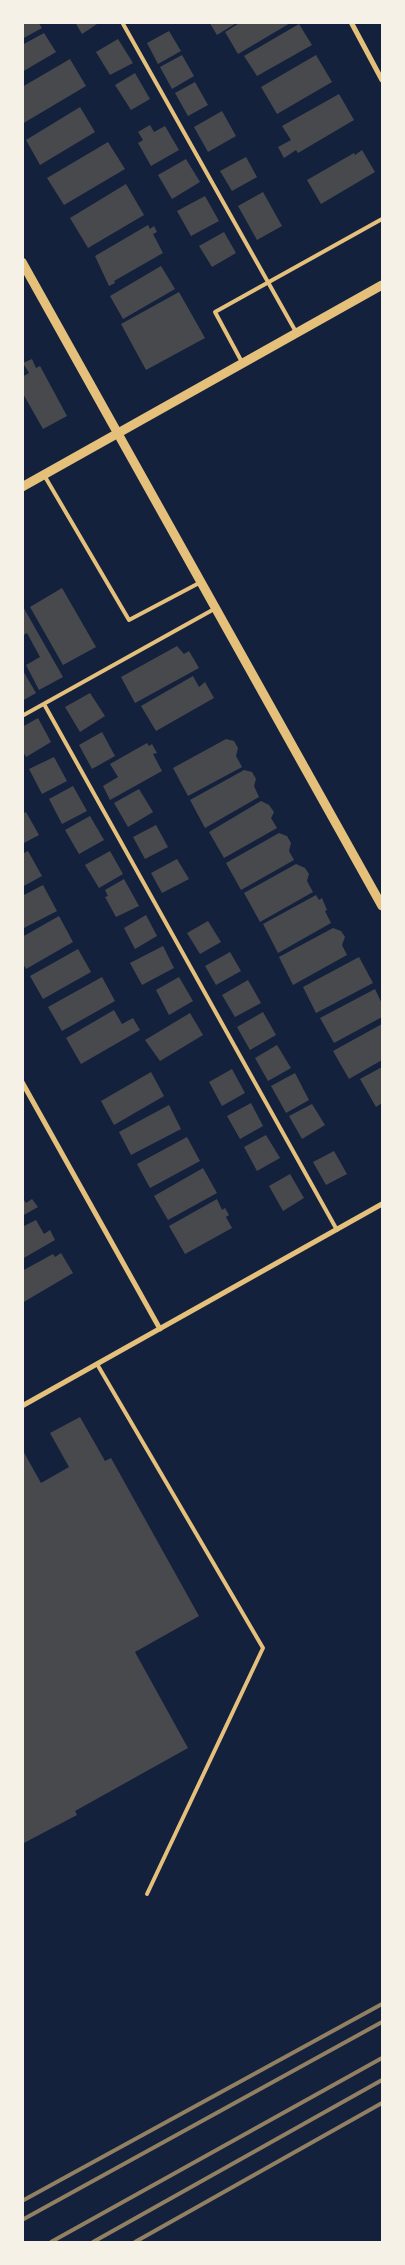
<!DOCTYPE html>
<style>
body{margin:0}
#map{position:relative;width:405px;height:2265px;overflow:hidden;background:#14213d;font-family:Figtree,sans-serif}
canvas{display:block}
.frame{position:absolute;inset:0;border:24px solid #f6f1e7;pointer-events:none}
</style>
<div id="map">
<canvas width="405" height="2265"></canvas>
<div class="frame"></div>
</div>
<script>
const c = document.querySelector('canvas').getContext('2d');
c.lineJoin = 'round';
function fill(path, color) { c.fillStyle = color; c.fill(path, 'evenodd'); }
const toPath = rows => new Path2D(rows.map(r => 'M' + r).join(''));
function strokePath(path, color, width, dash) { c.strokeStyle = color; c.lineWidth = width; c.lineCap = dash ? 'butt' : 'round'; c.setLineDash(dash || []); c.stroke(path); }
fill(toPath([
 [22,22,38,22,42,28,22,39],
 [75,22,100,22,82,34],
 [209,22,238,22,217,35],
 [241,22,292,22,238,54,225,32],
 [299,24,312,45,257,76,244,56],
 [169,31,181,51,158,64,147,43],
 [44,33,56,52,22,72,22,45],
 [118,39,133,63,110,75,96,52],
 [182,55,194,76,172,89,160,67],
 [316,55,332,82,277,114,261,87],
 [70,59,86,86,22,124,22,87],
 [135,73,150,99,131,110,115,85],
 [195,82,208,105,188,116,175,93],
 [339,94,354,120,298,153,296,150,284,158,278,147,291,140,282,126],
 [80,107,95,132,40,165,26,140],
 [222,111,236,136,208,152,194,127],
 [150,125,154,132,165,126,179,150,151,166,138,143,143,140,138,132],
 [108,142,125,169,64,205,47,178],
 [362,150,375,172,321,204,307,180,354,153,355,155],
 [246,157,257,177,232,191,220,171],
 [186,159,200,182,172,199,158,175],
 [126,184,144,215,88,248,70,218],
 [263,192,282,226,257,240,238,206],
 [205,196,219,221,191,236,177,211],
 [148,225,150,229,154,226,157,232,153,234,163,253,114,281,115,283,109,286,95,256],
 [224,232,236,253,212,267,199,246],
 [161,266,175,289,123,319,110,296],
 [179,292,205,338,146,370,121,324],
 [32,359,36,368,40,366,67,416,43,429,22,392,22,377,29,373,23,363],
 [62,588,96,647,63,665,30,607],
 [22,605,63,677,39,690,26,665,40,657,27,633,22,636],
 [177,646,184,654,189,651,199,668,135,703,121,677],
 [22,669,36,693,22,701],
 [193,676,199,687,205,682,214,698,156,731,141,706],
 [90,693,105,716,80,732,65,707],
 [38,718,51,742,26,757,22,750,22,727],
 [102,732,115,756,92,769,79,745],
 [226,739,234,741,238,748,236,756,242,767,188,796,173,768],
 [147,743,149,746,152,744,157,753,153,754,162,771,110,800,103,786,118,777,110,764],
 [54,757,67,781,42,794,29,769],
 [244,770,252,772,256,779,254,786,259,797,205,828,190,800],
 [73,786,87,811,62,824,49,799],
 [139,789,153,812,128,827,114,803],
 [261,801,269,805,274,812,271,818,277,828,224,858,209,832],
 [26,812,39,835,22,844,22,814],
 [90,816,104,840,79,854,65,830],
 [156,825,168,847,145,859,133,837],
 [279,833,287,836,291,843,289,851,294,860,241,890,226,863],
 [28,851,42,876,22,887,22,854],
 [110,851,123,874,99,888,85,865],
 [177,859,189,879,162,893,151,873],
 [296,864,305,868,309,874,307,881,313,892,260,922,244,893],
 [124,879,139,906,116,917,105,897,108,896,105,890],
 [43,885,57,911,22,929,22,896],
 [316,895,319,900,322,898,327,910,325,911,331,923,278,953,263,924],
 [146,915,157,936,135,949,124,928],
 [59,916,73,942,26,969,22,962,22,937],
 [208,921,221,942,200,954,187,933],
 [333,928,341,931,345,937,342,945,347,955,293,985,279,957],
 [163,946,174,968,142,985,130,963],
 [78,949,91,972,43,999,30,976],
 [230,952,241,971,216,985,205,966],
 [359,957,373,983,316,1013,303,987],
 [102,977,115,1001,62,1031,48,1007],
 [179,977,193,1001,169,1015,156,990],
 [248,980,261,1003,235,1017,222,995],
 [375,989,382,1004,382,1017,334,1043,320,1018],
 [114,1010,122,1024,133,1018,140,1030,81,1064,66,1038],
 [263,1012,276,1035,250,1050,237,1027],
 [190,1013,203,1035,160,1061,145,1040],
 [382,1024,382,1060,349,1079,333,1051],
 [277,1045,291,1068,268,1081,255,1058],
 [382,1067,382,1103,376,1107,360,1079],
 [232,1069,245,1093,222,1106,209,1082],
 [151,1072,164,1096,114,1125,101,1101],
 [295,1073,309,1100,286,1113,271,1086],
 [251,1103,263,1126,240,1139,227,1116],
 [312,1104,325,1125,302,1139,289,1116],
 [169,1105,181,1129,131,1155,119,1132],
 [266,1135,280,1158,257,1171,244,1147],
 [187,1137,200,1161,150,1188,137,1164],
 [334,1151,347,1174,326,1185,313,1162],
 [203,1168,217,1193,168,1220,154,1196],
 [290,1174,304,1198,283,1211,269,1186],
 [22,1197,26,1203,32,1199,38,1207,22,1216],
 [217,1199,222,1210,225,1208,229,1215,226,1217,232,1228,185,1254,169,1226],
 [36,1220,44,1234,50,1230,55,1240,22,1259,22,1227],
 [61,1253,73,1273,22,1303,22,1271,53,1254,55,1257],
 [80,1417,105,1461,111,1458,199,1616,135,1652,188,1748,75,1811,77,1815,22,1844,22,1449,41,1483,69,1467,50,1433]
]), '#48494c');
strokePath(toPath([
 [122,22,296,332],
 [243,364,215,312,382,219],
 [44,475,129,620,201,582],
 [44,704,337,1230],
 [22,716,216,608],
 [97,1364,263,1648,147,1894]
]), '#e5c07b', 4);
strokePath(toPath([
 [351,22,382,80],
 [22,1082,160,1329],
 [22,1406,382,1204]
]), '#e5c07b', 5);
strokePath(toPath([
 [22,262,382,906],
 [22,487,382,285]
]), '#e5c07b', 9);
strokePath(toPath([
 [22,2201,382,2004],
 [22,2220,382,2022],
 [51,2242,382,2058],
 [93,2242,382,2080],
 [135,2242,382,2103]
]), '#918062', 4);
</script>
